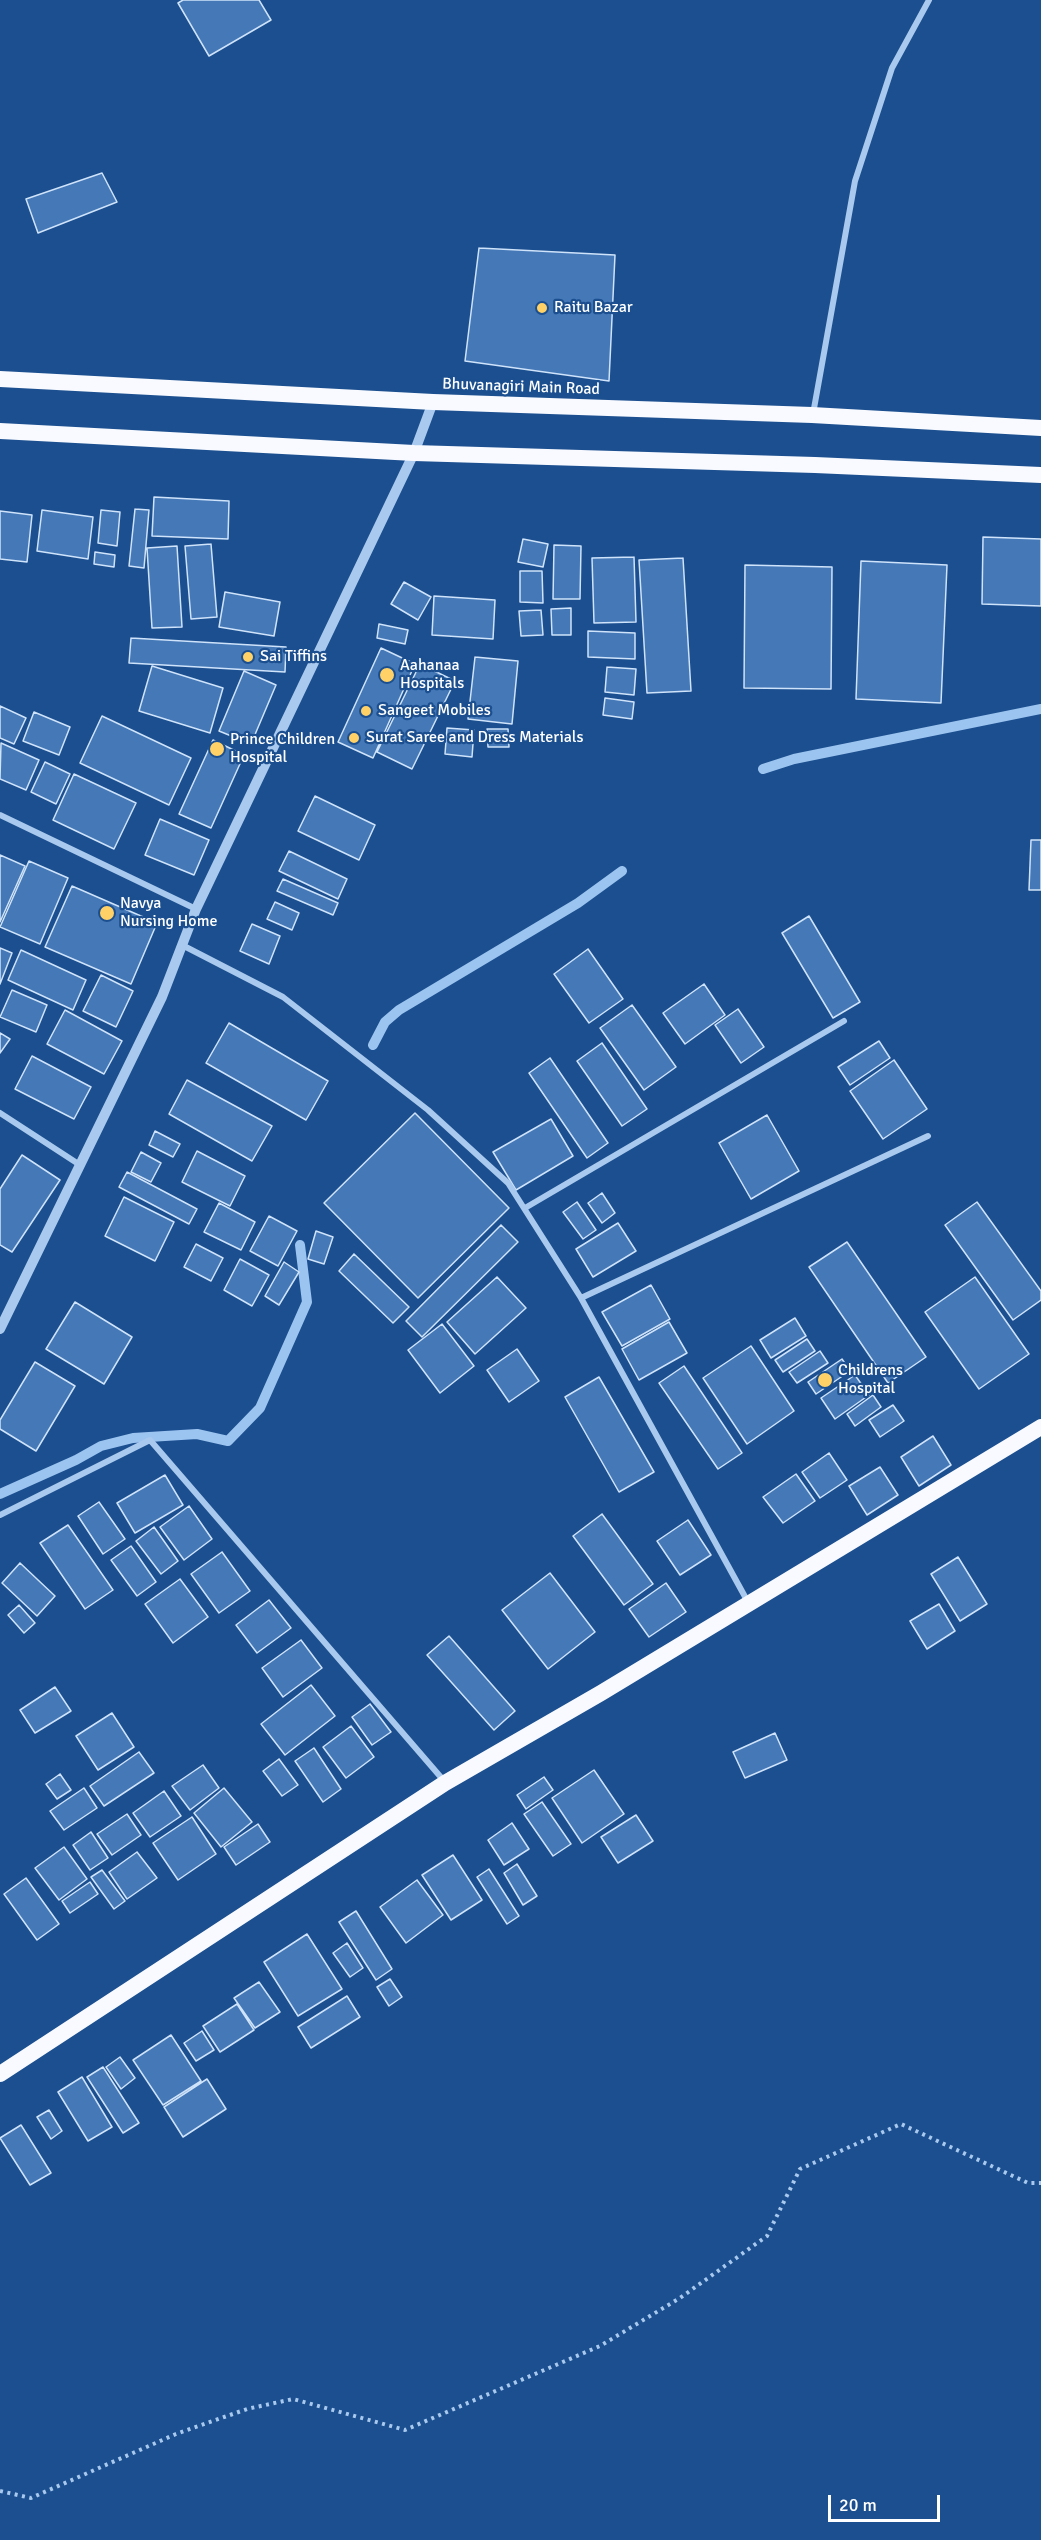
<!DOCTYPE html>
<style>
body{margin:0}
#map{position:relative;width:1041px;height:2540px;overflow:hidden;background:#1b4f8f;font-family:Signika,sans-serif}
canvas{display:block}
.scale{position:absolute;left:828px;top:2495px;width:112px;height:27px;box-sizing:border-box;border:3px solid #fff;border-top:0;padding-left:8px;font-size:18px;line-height:21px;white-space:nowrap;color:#fff;-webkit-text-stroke:4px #1b4f8f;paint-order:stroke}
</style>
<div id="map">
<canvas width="1041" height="2540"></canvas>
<div class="scale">20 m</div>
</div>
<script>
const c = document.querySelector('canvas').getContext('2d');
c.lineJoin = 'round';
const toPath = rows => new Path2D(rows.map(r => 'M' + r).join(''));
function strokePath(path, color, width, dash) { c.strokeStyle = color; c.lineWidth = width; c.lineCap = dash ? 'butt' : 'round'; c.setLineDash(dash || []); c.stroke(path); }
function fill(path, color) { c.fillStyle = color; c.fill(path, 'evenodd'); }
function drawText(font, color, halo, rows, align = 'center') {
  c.font = font + ' Signika,sans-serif'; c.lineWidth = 4.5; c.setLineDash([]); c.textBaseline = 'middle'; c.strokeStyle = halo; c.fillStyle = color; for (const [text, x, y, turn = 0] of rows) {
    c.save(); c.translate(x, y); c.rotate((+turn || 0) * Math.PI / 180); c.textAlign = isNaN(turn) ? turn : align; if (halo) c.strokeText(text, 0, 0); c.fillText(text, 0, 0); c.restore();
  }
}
strokePath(toPath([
 [763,769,794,759,1041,709],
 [373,1045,385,1022,399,1010,578,903,622,871],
 [0,1494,76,1460,101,1446,133,1438,197,1434,228,1441,260,1408,307,1302,300,1245]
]), '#9cc4f0', 10);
const building = toPath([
 [183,0,259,0,271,20,209,56,178,3,183,0],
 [102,173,117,202,38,233,26,199,102,173],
 [479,248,615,255,609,381,465,361,479,248],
 [154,497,229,501,228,539,152,536,154,497],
 [135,509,149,510,144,568,129,566,135,509],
 [42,510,93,517,88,559,37,551,42,510],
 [101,510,120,512,117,546,98,543,101,510],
 [0,511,32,515,27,562,0,559,0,511],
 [983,537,1041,539,1041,606,982,604,983,537],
 [523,539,548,544,543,567,518,562,523,539],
 [211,544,217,617,191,619,185,546,211,544],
 [554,545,581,546,580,599,553,599,554,545],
 [177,546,182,627,152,628,147,548,177,546],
 [95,552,115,555,114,567,94,564,95,552],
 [634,557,636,622,594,623,592,558,634,557],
 [683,558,691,691,647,693,639,560,683,558],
 [861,561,947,565,941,703,856,699,861,561],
 [745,565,832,567,831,689,744,688,745,565],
 [520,571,542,571,543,603,520,602,520,571],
 [404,582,431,597,418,620,391,604,404,582],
 [225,592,280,602,274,636,219,627,225,592],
 [434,596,495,600,493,639,432,635,434,596],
 [571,608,571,635,552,635,551,609,571,608],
 [541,610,543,635,521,636,519,611,541,610],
 [379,624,408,630,405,644,377,638,379,624],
 [588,631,635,633,635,659,588,657,588,631],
 [131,638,286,647,285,672,129,663,131,638],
 [381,648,415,664,373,758,338,742,381,648],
 [475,657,518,661,512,724,468,719,475,657],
 [420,664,455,681,412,769,377,752,420,664],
 [152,666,223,688,210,733,139,711,152,666],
 [607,667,636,669,634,695,605,692,607,667],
 [244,671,276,685,251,744,219,731,244,671],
 [605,698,634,702,632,719,603,715,605,698],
 [0,706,26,718,14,744,0,738,0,706],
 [34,712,70,727,59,755,23,741,34,712],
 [102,716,191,758,169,805,80,763,102,716],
 [447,728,474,730,472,757,445,754,447,728],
 [487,729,508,729,509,747,488,747,487,729],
 [213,740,244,755,211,828,179,814,213,740],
 [1,743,39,760,26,790,0,779,1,743],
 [45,762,70,774,56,804,31,792,45,762],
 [74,774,136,803,114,849,53,820,74,774],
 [315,796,375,825,359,860,298,831,315,796],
 [160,819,209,840,194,875,145,855,160,819],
 [1031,840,1041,840,1041,890,1029,890,1031,840],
 [289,851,347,879,338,899,279,871,289,851],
 [0,855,25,866,0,922,0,855],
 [29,861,68,878,40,944,0,927,29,861],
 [283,879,338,903,333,915,277,891,283,879],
 [72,886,157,923,131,984,45,947,72,886],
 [275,902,299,913,292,930,267,919,275,902],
 [809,916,860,1002,833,1018,782,933,809,916],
 [252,924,280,936,269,964,240,951,252,924],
 [0,948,12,953,0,984,0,948],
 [588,949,623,999,589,1023,554,974,588,949],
 [21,950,86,980,73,1010,8,980,21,950],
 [101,975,133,991,116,1027,83,1011,101,975],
 [704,984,725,1015,685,1044,663,1013,704,984],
 [12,990,47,1005,36,1032,0,1017,12,990],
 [632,1005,676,1067,644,1090,600,1028,632,1005],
 [738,1009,764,1047,741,1063,715,1025,738,1009],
 [65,1010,122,1041,104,1074,47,1044,65,1010],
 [229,1023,328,1081,306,1120,206,1063,229,1023],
 [0,1033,10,1039,0,1053,0,1033],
 [879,1041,890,1058,850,1085,838,1067,879,1041],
 [602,1043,647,1109,622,1126,577,1061,602,1043],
 [32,1056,91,1087,74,1119,15,1089,32,1056],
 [550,1058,608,1143,587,1158,529,1073,550,1058],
 [894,1060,927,1109,883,1139,850,1091,894,1060],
 [187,1080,272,1126,252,1161,169,1114,187,1080],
 [415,1113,509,1208,418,1298,324,1203,415,1113],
 [767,1115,799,1171,751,1199,719,1143,767,1115],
 [551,1119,573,1156,516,1190,493,1152,551,1119],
 [155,1131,180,1144,173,1157,149,1145,155,1131],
 [197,1151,245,1176,230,1206,182,1182,197,1151],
 [141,1152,161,1163,151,1182,131,1172,141,1152],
 [22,1155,60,1180,12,1252,0,1245,0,1189,22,1155],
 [127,1172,197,1209,189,1224,119,1187,127,1172],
 [602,1193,615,1213,602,1223,588,1203,602,1193],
 [124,1197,174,1222,155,1261,105,1236,124,1197],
 [577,1202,596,1230,583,1239,563,1212,577,1202],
 [977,1202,1041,1291,1041,1300,1013,1320,945,1225,977,1202],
 [219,1203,255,1222,241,1250,204,1232,219,1203],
 [269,1216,297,1231,278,1266,250,1251,269,1216],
 [618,1223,636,1251,593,1277,576,1249,618,1223],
 [501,1225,518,1242,422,1337,406,1321,501,1225],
 [316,1231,333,1237,324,1264,308,1259,316,1231],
 [847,1242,926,1357,888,1383,809,1267,847,1242],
 [196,1244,223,1258,211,1281,184,1267,196,1244],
 [354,1254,409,1307,393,1323,339,1271,354,1254],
 [240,1259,269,1275,252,1306,224,1290,240,1259],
 [284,1262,299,1272,279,1305,265,1296,284,1262],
 [497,1277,526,1308,475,1354,447,1322,497,1277],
 [975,1277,1029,1354,979,1389,925,1312,975,1277],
 [651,1285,670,1319,622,1346,602,1312,651,1285],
 [75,1302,132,1337,104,1384,46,1349,75,1302],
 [795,1318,806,1336,771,1358,760,1340,795,1318],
 [669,1322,687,1353,639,1380,622,1349,669,1322],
 [442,1324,474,1366,440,1393,408,1350,442,1324],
 [807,1339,815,1351,783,1372,775,1360,807,1339],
 [751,1346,794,1411,747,1444,703,1378,751,1346],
 [517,1349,539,1381,509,1402,487,1370,517,1349],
 [820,1351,828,1363,797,1383,789,1372,820,1351],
 [842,1359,850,1371,816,1394,808,1382,842,1359],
 [35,1362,75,1386,36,1451,0,1429,0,1420,35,1362],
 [684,1366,742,1453,718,1469,659,1383,684,1366],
 [855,1375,869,1395,835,1419,821,1398,855,1375],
 [599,1377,654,1472,619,1492,565,1397,599,1377],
 [873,1395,881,1407,855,1426,847,1414,873,1395],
 [893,1405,904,1421,880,1437,869,1420,893,1405],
 [933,1436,951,1465,919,1486,901,1457,933,1436],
 [829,1453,847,1480,820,1498,802,1472,829,1453],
 [880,1467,898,1495,867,1515,849,1486,880,1467],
 [796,1474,815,1501,783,1523,763,1497,796,1474],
 [165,1475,183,1505,135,1533,117,1503,165,1475],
 [99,1502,125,1539,103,1554,78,1516,99,1502],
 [189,1506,212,1539,184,1560,160,1527,189,1506],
 [602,1514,653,1584,624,1605,573,1536,602,1514],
 [688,1520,711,1555,680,1575,657,1541,688,1520],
 [68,1525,113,1590,85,1609,40,1543,68,1525],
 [154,1527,178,1561,161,1574,136,1541,154,1527],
 [131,1546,156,1582,137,1596,111,1560,131,1546],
 [222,1552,250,1591,219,1613,191,1574,222,1552],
 [958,1557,987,1604,960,1621,931,1574,958,1557],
 [20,1563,55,1596,37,1616,2,1583,20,1563],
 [550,1573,595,1632,548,1669,502,1610,550,1573],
 [180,1579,208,1617,173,1643,145,1604,180,1579],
 [666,1583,686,1612,649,1637,629,1609,666,1583],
 [269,1600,291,1628,257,1653,236,1625,269,1600],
 [939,1604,955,1631,927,1649,910,1621,939,1604],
 [19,1605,35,1623,24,1633,8,1615,19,1605],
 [449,1636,515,1711,494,1730,427,1655,449,1636],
 [301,1640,322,1668,283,1697,262,1668,301,1640],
 [311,1685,335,1716,285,1755,261,1724,311,1685],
 [55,1687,71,1711,35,1733,20,1710,55,1687],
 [370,1704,391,1732,372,1745,352,1717,370,1704],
 [112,1713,134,1747,98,1770,76,1736,112,1713],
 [351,1726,374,1757,346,1778,323,1747,351,1726],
 [775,1733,787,1760,745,1778,733,1752,775,1733],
 [314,1748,341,1789,323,1802,295,1761,314,1748],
 [139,1752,154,1773,104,1806,90,1786,139,1752],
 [279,1759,298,1785,282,1796,263,1771,279,1759],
 [203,1765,219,1788,190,1810,172,1786,203,1765],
 [594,1770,624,1814,582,1843,552,1798,594,1770],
 [60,1774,71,1790,57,1799,46,1784,60,1774],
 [544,1777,553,1790,526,1809,517,1795,544,1777],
 [84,1788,97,1808,64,1830,50,1811,84,1788],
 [224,1788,252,1822,221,1847,194,1813,224,1788],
 [164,1791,181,1816,150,1837,133,1813,164,1791],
 [542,1802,571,1844,553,1856,524,1814,542,1802],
 [127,1814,141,1835,112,1855,97,1834,127,1814],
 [636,1815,653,1841,618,1863,601,1837,636,1815],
 [192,1817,216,1854,178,1880,153,1843,192,1817],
 [512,1823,529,1849,504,1865,488,1840,512,1823],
 [258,1824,270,1842,236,1865,224,1847,258,1824],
 [91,1832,108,1858,90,1870,73,1845,91,1832],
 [64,1847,87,1879,59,1900,35,1868,64,1847],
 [137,1852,157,1878,127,1899,109,1872,137,1852],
 [453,1855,482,1900,451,1920,422,1875,453,1855],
 [517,1864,537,1896,523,1905,504,1873,517,1864],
 [489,1869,519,1916,507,1924,477,1877,489,1869],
 [102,1870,125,1901,114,1909,91,1877,102,1870],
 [26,1878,59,1924,37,1940,4,1894,26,1878],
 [417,1880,443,1915,406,1943,380,1907,417,1880],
 [90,1882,98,1894,70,1913,62,1901,90,1882],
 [356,1911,392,1969,376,1980,339,1922,356,1911],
 [307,1934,342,1989,298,2016,264,1962,307,1934],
 [347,1943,363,1968,350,1977,333,1953,347,1943],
 [390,1979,402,1997,389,2006,377,1987,390,1979],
 [259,1982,280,2012,255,2028,234,1998,259,1982],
 [347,1996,360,2017,311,2048,298,2027,347,1996],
 [237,2004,254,2030,220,2052,203,2026,237,2004],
 [202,2031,214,2050,196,2061,184,2043,202,2031],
 [171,2035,201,2081,163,2105,133,2060,171,2035],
 [120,2057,135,2078,121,2089,106,2067,120,2057],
 [103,2067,139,2123,123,2133,87,2077,103,2067],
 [82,2077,112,2127,88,2141,58,2092,82,2077],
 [207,2079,226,2109,183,2137,164,2107,207,2079],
 [49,2110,62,2131,51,2139,37,2117,49,2110],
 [21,2125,51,2173,30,2185,0,2138,21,2125]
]);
fill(building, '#4478b7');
strokePath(building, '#cfe3fa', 1.5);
strokePath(toPath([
 [0,2491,31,2498,176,2434,247,2409,293,2399,405,2430,600,2346,680,2298,767,2236,800,2169,901,2124,1028,2183,1041,2183]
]), '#a9c9ee', 4, [3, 4.5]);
strokePath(toPath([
 [813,414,855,181,892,68,929,0],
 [0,815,196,909],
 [182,945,283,997,428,1110,508,1183,581,1298,749,1604],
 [0,1113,80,1165],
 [525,1208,844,1021],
 [581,1298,928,1136],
 [0,1515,150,1440,445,1782]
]), '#a9c9ee', 6);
strokePath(toPath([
 [0,1329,162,997,196,909,414,453,433,402]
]), '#a9c9ee', 10);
strokePath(toPath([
 [0,379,433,402,812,415,1041,428],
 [0,431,414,453,815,465,1041,475],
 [0,2074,445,1783,601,1693,1041,1427]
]), '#f8faff', 16);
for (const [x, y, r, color] of [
 [542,308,6,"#ffd166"],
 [248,657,6,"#ffd166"],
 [387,675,8,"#ffd166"],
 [366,711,6,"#ffd166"],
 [354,738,6,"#ffd166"],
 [217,749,8,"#ffd166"],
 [107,913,8,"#ffd166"],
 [825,1380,8,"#ffd166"]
]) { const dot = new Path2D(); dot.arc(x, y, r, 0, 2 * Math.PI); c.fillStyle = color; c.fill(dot); strokePath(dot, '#1b4f8f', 2); }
drawText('16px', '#fff', '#1b4f8f', [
 ["Raitu Bazar",554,308],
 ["Sai Tiffins",260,657],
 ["Aahanaa",400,666],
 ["Hospitals",400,684],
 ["Sangeet Mobiles",378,711],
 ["Surat Saree and Dress Materials",366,738],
 ["Prince Children",230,740],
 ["Hospital",230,758],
 ["Navya",120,904],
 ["Nursing Home",120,922],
 ["Childrens",838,1371],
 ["Hospital",838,1389]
], 'left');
drawText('16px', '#fff', '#1b4f8f', [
 ["Bhuvanagiri Main Road",521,387,2]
]);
</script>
